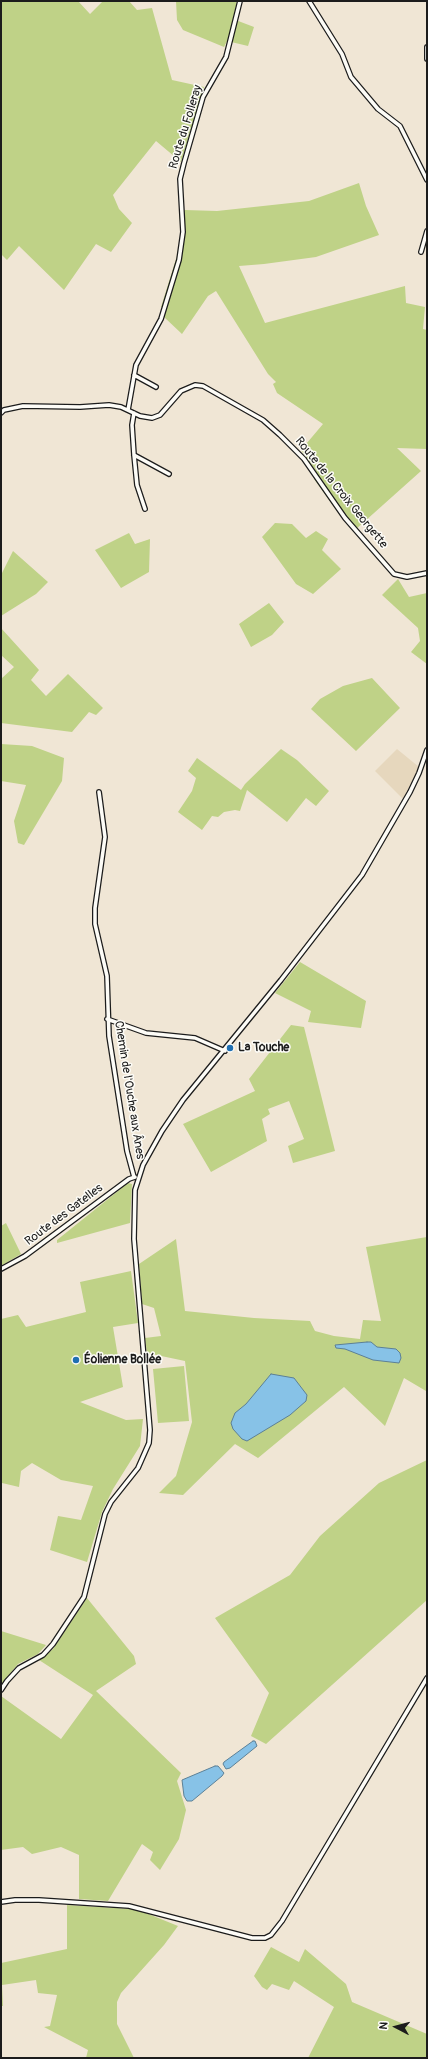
<!DOCTYPE html>
<meta charset="utf-8">
<style>
body{margin:0}
#map{position:relative;width:428px;height:2059px;overflow:hidden;background:#f0e6d5;font-family:Pangolin,sans-serif}
canvas{display:block}
.frame{position:absolute;inset:0;border:2px solid #1c1c1c;pointer-events:none}
.north{position:absolute;left:376px;top:2007px;width:40px;height:40px;-webkit-text-stroke:3px #fdfcf7;paint-order:stroke;rotate:276deg;font-size:11px;font-weight:700;line-height:16px;text-align:center;color:#1c1c1c}
.north::after{content:'';display:block;margin:auto;width:14px;height:18px;background:#1c1c1c;clip-path:polygon(50% 0,100% 100%,50% 72%,0 100%)}
</style>
<div id="map">
<canvas width="428" height="2059"></canvas>
<div class="frame"></div>
<div class="north">N</div>
</div>
<script>
const c = document.querySelector('canvas').getContext('2d');
c.lineJoin = 'round';
function fill(path, color) { c.fillStyle = color; c.fill(path, 'evenodd'); }
const toPath = rows => new Path2D(rows.map(r => 'M' + r).join(''));
function strokePath(path, color, width, dash) { c.strokeStyle = color; c.lineWidth = width; c.lineCap = dash ? 'butt' : 'round'; c.setLineDash(dash || []); c.stroke(path); }
function drawText(font, color, halo, rows, align = 'center') {
  c.font = font + ' Pangolin,sans-serif'; c.lineWidth = 3; c.setLineDash([]); c.textBaseline = 'middle'; c.strokeStyle = halo; c.fillStyle = color; for (const [text, x, y, turn = 0] of rows) {
    c.save(); c.translate(x, y); c.rotate((+turn || 0) * Math.PI / 180); c.textAlign = isNaN(turn) ? turn : align; if (halo) c.strokeText(text, 0, 0); c.fillText(text, 0, 0); c.restore();
  }
}
fill(toPath([
 [397,749,419,767,403,799,375,771]
]), '#e6d7bd');
fill(toPath([
 [1,1,78,1,90,14,103,1,129,1,137,10,152,8,172,80,204,87,181,162,156,141,113,195,119,209,132,223,111,252,96,244,64,290,19,246,7,260,1,254],
 [176,1,237,1,233,19,254,27,248,46,227,41,224,47,183,30,177,20],
 [359,183,366,206,379,235,316,257,264,264,239,266,265,323,405,286,406,303,425,307,423,329,427,330,427,449,397,448,421,471,355,530,342,518,314,479,316,471,301,450,323,424,277,393,273,384,276,382,268,374,216,291,208,296,182,334,164,317,166,308,161,307,177,256,181,232,179,212,185,210,217,211,309,201],
 [275,523,292,524,306,538,316,531,328,539,322,550,341,569,313,594,296,584,262,537],
 [129,533,135,544,150,539,149,572,121,588,95,550],
 [13,551,48,582,36,594,1,616,1,575],
 [398,579,409,597,427,593,427,664,411,652,420,641,418,628,382,595],
 [269,603,284,622,272,635,251,647,239,624],
 [1,628,39,670,31,680,46,696,68,674,103,708,96,715,89,712,72,732,1,723,1,679,14,667,1,655],
 [372,678,400,708,356,751,311,709,320,699,343,686],
 [1,744,32,746,64,758,62,781,24,845,18,843,14,821,26,785,1,781],
 [281,749,297,760,329,791,316,806,306,798,287,822,247,790,240,811,235,810,224,812,218,817,212,816,202,830,178,812,192,791,196,778,188,771,197,758,241,790,245,784],
 [300,962,366,1001,361,1028,308,1022,311,1011,275,993],
 [291,1025,304,1027,335,1151,293,1163,288,1146,304,1139,289,1101,268,1109,270,1114,262,1119,267,1141,211,1172,183,1124,255,1091,249,1079],
 [128,1183,132,1184,130,1223,57,1243,57,1240],
 [6,1223,21,1254,1,1266,1,1226],
 [427,1237,427,1395,426,1391,404,1378,385,1426,344,1387,258,1458,235,1444,183,1495,159,1493,176,1476,192,1422,185,1361,147,1353,145,1338,161,1336,154,1308,142,1304,139,1264,176,1239,185,1311,254,1318,310,1321,315,1331,334,1336,360,1339,363,1320,381,1321,366,1247],
 [131,1271,138,1323,113,1327,123,1387,80,1402,126,1420,143,1419,140,1446,113,1489,102,1512,87,1562,50,1550,58,1516,81,1520,93,1486,61,1480,32,1463,21,1471,19,1487,2,1483,1,1485,1,1319,18,1315,26,1327,86,1312,80,1282],
 [184,1366,189,1421,158,1423,153,1369],
 [427,1460,427,1600,266,1744,251,1736,269,1693,215,1618,290,1575,320,1536,379,1483],
 [87,1598,134,1656,136,1664,96,1691,181,1773,177,1781,186,1810,179,1839,160,1870,150,1860,153,1852,142,1844,108,1901,79,1899,79,1855,61,1847,32,1854,23,1847,1,1850,1,1696,61,1739,93,1695,39,1660,53,1649],
 [1,1631,46,1645,38,1654,18,1664,1,1685],
 [67,1905,131,1909,146,1913,178,1926,164,1945,121,1993,117,2002,117,2024,134,2058,86,2058,88,2050,44,2027,50,2026,57,1995,38,1993,36,1980,2,1985,3,2006,1,2006,1,1963,67,1949],
 [271,1947,299,1962,305,1949,346,1984,352,2002,427,2034,427,2058,308,2058,334,2007,294,1981,289,1990,272,1984,267,1990,262,1987,254,1976]
]), '#bfd287');
const water = toPath([
 [367,1342,371,1342,377,1347,396,1349,400,1353,401,1358,399,1363,373,1360,345,1349,336,1348,335,1345,367,1342],
 [271,1374,294,1378,307,1395,306,1401,290,1415,247,1441,242,1439,233,1429,231,1423,235,1413,246,1404,271,1374],
 [253,1741,255,1741,257,1746,230,1768,226,1769,223,1764,224,1762,253,1741],
 [215,1766,218,1766,224,1773,222,1776,192,1801,187,1801,184,1796,182,1780,215,1766]
]);
fill(water, '#87c2e7');
strokePath(water, '#5c8096', 1);
const minor = toPath([
 [309,1,342,54,351,77,378,109,400,126,427,180],
 [427,47,427,59],
 [421,252,427,231],
 [134,375,156,387],
 [128,410,136,365,161,319,179,260,183,232,180,179,184,163,203,97,226,57,240,1],
 [1,413,4,410,23,406,80,407,109,405,121,407,140,416,152,418,160,415,181,391,195,385,203,386,263,420,280,435,304,459,345,518,394,574,407,577,427,573],
 [134,413,132,425,134,455,137,485,145,509],
 [134,455,169,474],
 [99,792,105,837,95,908,95,924,107,976,109,1036,127,1151,134,1177],
 [107,1019,146,1033,195,1038,225,1051],
 [1,1269,25,1256,129,1179,135,1177],
 [1,1690,7,1681,19,1668,43,1655,53,1644,84,1597,105,1514,111,1502,138,1468,149,1443,150,1430,134,1239,135,1190,143,1165,162,1131,183,1100,281,980,362,875,410,792,419,773,427,750],
 [1,1902,15,1900,39,1900,129,1906,252,1938,265,1938,271,1935,282,1921,427,1678]
]);
strokePath(minor, '#1c1c1c', 6);
strokePath(minor, '#fdfcf7', 3.5);
for (const [x, y, r, color] of [
 [230,1048,4,"#1f6fb2"],
 [76,1360,4,"#1f6fb2"]
]) { const dot = new Path2D(); dot.arc(x, y, r, 0, 2 * Math.PI); c.fillStyle = color; c.fill(dot); strokePath(dot, '#fdfcf7', 1.5); }
drawText('12px', '#1c1c1c', '#fdfcf7', [
 ["Route du Folleray",186,127,-73],
 ["Route de la Croix Georgette",341,493,51],
 ["Chemin de l'Ouche aux Ânes",129,1090,81],
 ["Route des Gatelles",64,1215,-37]
]);
drawText('bold 12px', '#1c1c1c', '#fdfcf7', [
 ["La Touche",238,1048],
 ["Éolienne Bollée",84,1360]
], 'left');
</script>
